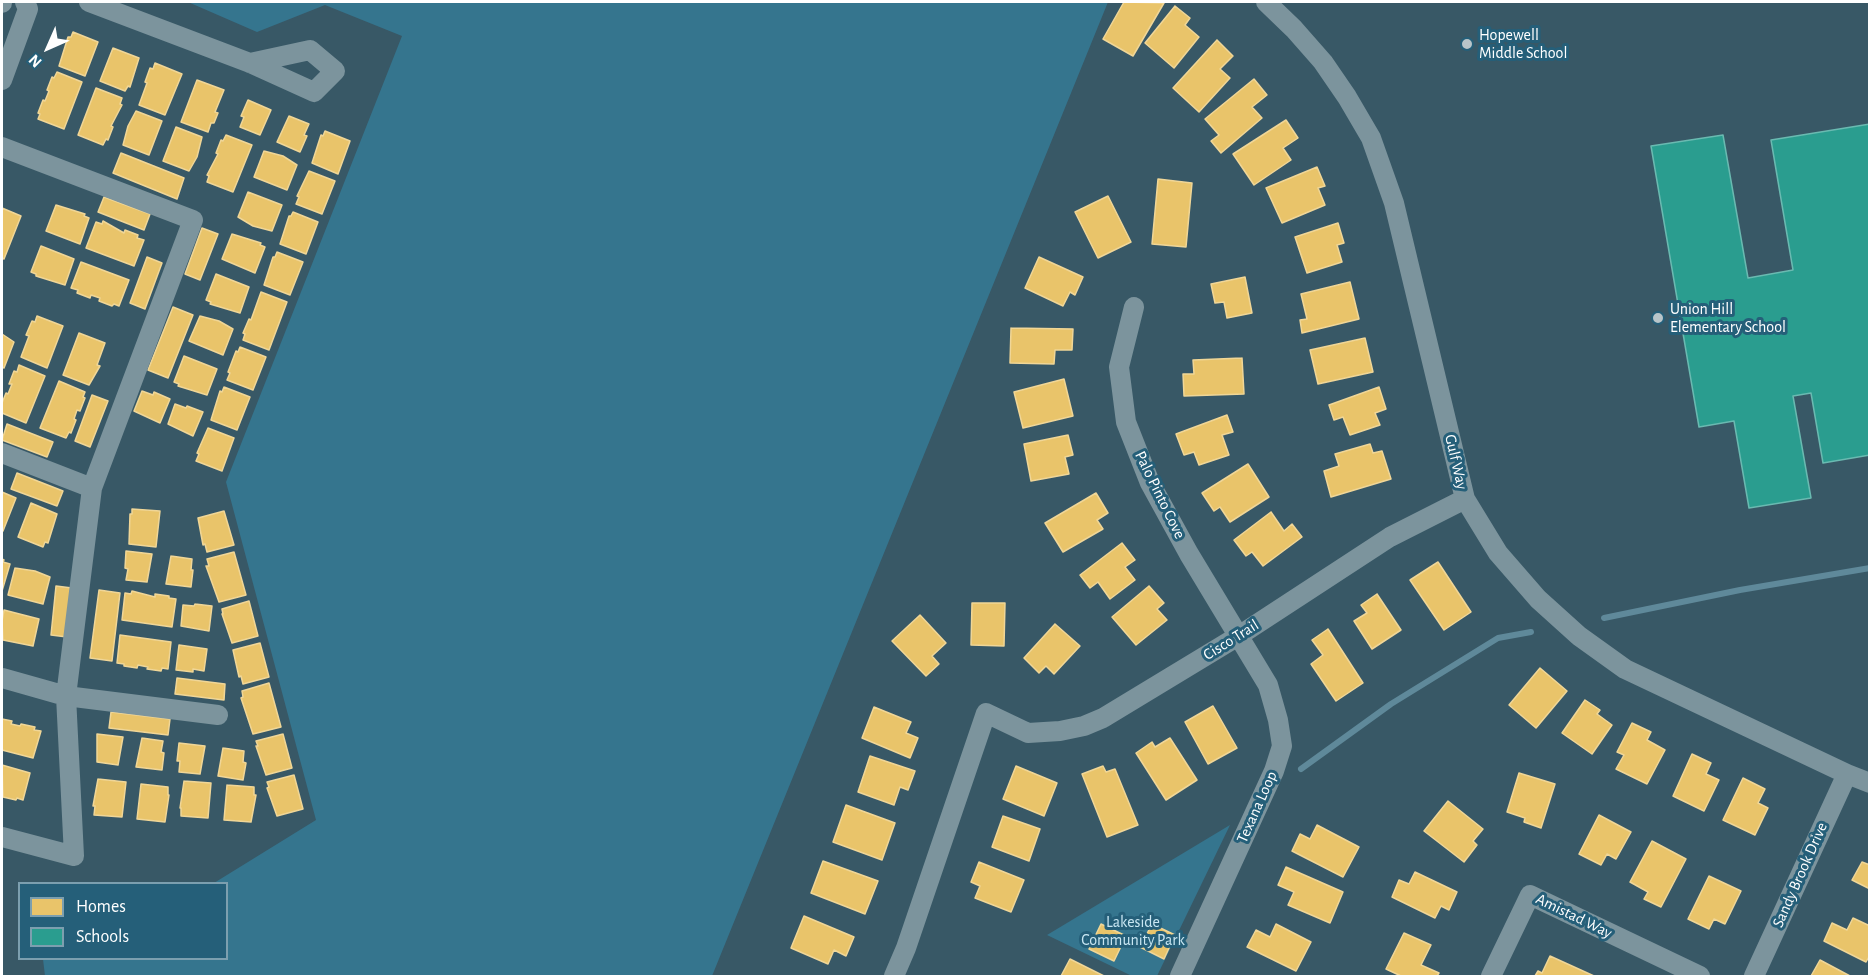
<!DOCTYPE html>
<style>
body{margin:0}
#map{position:relative;width:1871px;height:978px;overflow:hidden;background:#385866;font-family:"Alegreya Sans",sans-serif}
canvas{display:block}
.frame{position:absolute;inset:0;border:3px solid #fff;pointer-events:none}
.legend{position:absolute;left:18px;top:882px;width:210px;height:78px;box-sizing:border-box;background:#255f79;border:2px solid #7c9faf;margin:0;padding:8px 10px;list-style:none;font-size:18px;color:#fff}
.legend li{display:flex;align-items:center;gap:12px;height:30px}
.legend b{width:30px;border:2px solid #7c9faf}
.north{position:absolute;left:18px;top:18px;width:60px;height:60px;-webkit-text-stroke:4px #255f79;paint-order:stroke;rotate:225deg;font-size:16px;font-weight:700;line-height:24px;text-align:center;color:#fff}
.north::after{content:'';display:block;margin:auto;width:21px;height:27px;background:#fff;clip-path:polygon(50% 0,100% 100%,50% 72%,0 100%)}
</style>
<div id="map">
<canvas width="1871" height="978"></canvas>
<div class="frame"></div>
<ul class="legend">
<li><b style="height:16px;background:#e9c46a"></b>Homes</li>
<li><b style="height:16px;background:#2a9d8f"></b>Schools</li>
</ul>
<div class="north">N</div>
</div>
<script>
const c = document.querySelector('canvas').getContext('2d');
c.lineJoin = 'round';
function fill(path, color) { c.fillStyle = color; c.fill(path, 'evenodd'); }
const toPath = rows => new Path2D(rows.map(r => 'M' + r).join(''));
function strokePath(path, color, width, dash) { c.strokeStyle = color; c.lineWidth = width; c.lineCap = dash ? 'butt' : 'round'; c.setLineDash(dash || []); c.stroke(path); }
function drawText(font, color, halo, rows, align = 'center') {
  c.font = font + ' "Alegreya Sans",sans-serif'; c.lineWidth = 6; c.setLineDash([]); c.textBaseline = 'middle'; c.strokeStyle = halo; c.fillStyle = color; for (const [text, x, y, turn = 0] of rows) {
    c.save(); c.translate(x, y); c.rotate((+turn || 0) * Math.PI / 180); c.textAlign = isNaN(turn) ? turn : align; if (halo) c.strokeText(text, 0, 0); c.fillText(text, 0, 0); c.restore();
  }
}
fill(toPath([
 [188,2,1108,2,712,976,45,976,43,959,226,958,226,884,214,883,316,820,226,482,402,36,325,5,257,32],
 [1230,825,1157,976,1132,976,1047,935]
]), '#35758e');
const homes = toPath([
 [1124,2,1164,3,1133,56,1103,39,1124,2],
 [1175,6,1190,18,1185,25,1199,37,1174,68,1145,43,1175,6],
 [73,32,98,42,85,76,59,66,68,37,71,37,73,32],
 [1217,40,1233,56,1220,69,1230,78,1199,112,1173,88,1217,40],
 [113,48,139,58,130,87,128,86,125,91,100,81,113,48],
 [155,63,182,74,165,115,139,105,147,83,145,82,150,68,153,69,155,63],
 [57,72,82,82,64,129,38,119,40,114,38,113,43,100,45,101,49,91,47,90,52,77,54,78,57,72],
 [1254,79,1267,95,1252,107,1262,118,1221,153,1211,141,1219,135,1205,119,1254,79],
 [197,80,224,90,215,112,218,113,214,123,211,123,208,132,181,122,197,80],
 [96,88,122,98,120,104,122,105,111,126,113,127,108,140,106,139,103,145,78,135,96,88],
 [248,100,271,110,260,135,240,127,244,117,241,116,248,100],
 [136,111,162,121,149,155,123,145,128,126,136,111],
 [289,116,309,124,304,135,307,136,300,152,277,142,289,116],
 [1286,120,1298,138,1283,148,1291,160,1254,185,1233,154,1286,120],
 [176,127,202,137,197,157,189,171,163,161,176,127],
 [325,131,350,141,338,174,312,163,321,135,323,136,325,131],
 [226,135,252,145,233,192,207,182,209,176,207,175,218,154,216,153,221,140,223,141,226,135],
 [264,151,283,156,297,165,287,190,254,177,264,151],
 [121,153,184,178,177,199,113,173,121,153],
 [1317,167,1325,186,1318,188,1325,205,1282,223,1266,188,1317,167],
 [309,171,335,181,322,214,296,204,299,197,297,196,309,171],
 [1158,179,1192,183,1186,247,1152,244,1158,179],
 [248,192,282,205,272,231,253,226,238,217,248,192],
 [1108,196,1131,242,1098,258,1075,212,1108,196],
 [104,197,150,214,144,230,98,212,104,197],
 [56,205,85,214,84,216,89,218,80,244,46,231,56,205],
 [2,208,21,216,4,259,2,258,2,208],
 [293,212,318,222,306,254,280,244,289,216,291,216,293,212],
 [103,221,124,233,125,230,138,235,137,238,144,240,134,266,86,248,96,222,102,224,103,221],
 [1338,223,1344,243,1337,245,1342,262,1307,273,1295,237,1338,223],
 [202,228,218,234,200,280,185,274,202,228],
 [232,234,261,243,260,245,265,247,255,273,222,259,232,234],
 [41,246,74,259,65,285,36,276,36,274,31,272,41,246],
 [277,252,303,262,290,295,264,285,273,257,275,257,277,252],
 [147,257,162,263,145,309,130,303,147,257],
 [1039,257,1083,277,1075,295,1070,292,1063,306,1025,288,1039,257],
 [81,262,129,280,119,306,114,304,112,306,99,301,100,298,91,295,90,298,77,293,78,290,71,288,81,262],
 [216,274,249,287,240,313,210,304,211,302,206,300,216,274],
 [1245,277,1252,313,1227,318,1224,302,1215,303,1211,284,1245,277],
 [1350,282,1359,319,1302,333,1300,320,1307,319,1301,294,1350,282],
 [261,292,287,302,269,350,243,340,245,334,243,333,249,319,251,320,261,292],
 [173,307,193,315,168,378,148,370,173,307],
 [37,316,63,326,47,368,21,357,29,336,26,335,32,321,35,322,37,316],
 [200,316,219,321,233,329,223,355,189,341,200,316],
 [1011,328,1073,329,1072,350,1055,350,1054,364,1010,363,1011,328],
 [79,333,105,343,97,365,100,366,89,385,63,375,79,333],
 [2,334,14,342,4,368,2,367,2,334],
 [1365,338,1373,372,1318,384,1310,350,1365,338],
 [240,347,266,357,253,390,227,380,230,373,228,372,236,351,238,352,240,347],
 [184,356,217,369,207,395,178,386,179,384,174,382,184,356],
 [1242,358,1244,394,1184,396,1183,374,1194,374,1193,360,1242,358],
 [19,365,45,376,26,423,2,413,2,403,6,393,8,394,12,384,9,384,14,371,17,372,19,365],
 [1064,379,1073,416,1023,428,1014,392,1064,379],
 [59,381,85,392,83,397,85,398,80,411,77,410,74,419,76,420,71,433,69,432,66,438,40,428,59,381],
 [224,387,250,397,237,430,211,420,220,391,222,392,224,387],
 [1379,387,1386,409,1375,413,1380,425,1350,435,1343,417,1334,420,1329,405,1379,387],
 [142,391,153,395,154,392,170,399,160,423,134,411,142,391],
 [92,395,108,401,90,447,75,441,92,395],
 [175,404,186,408,187,406,203,412,193,436,168,424,175,404],
 [1227,415,1233,432,1222,435,1229,455,1199,465,1194,452,1184,455,1176,434,1227,415],
 [7,424,53,442,47,457,2,440,7,424],
 [208,428,234,438,222,471,196,461,199,454,197,453,208,428],
 [1068,435,1073,455,1065,457,1069,474,1031,481,1024,444,1068,435],
 [1370,444,1373,453,1382,451,1391,479,1331,497,1324,471,1339,466,1335,454,1370,444],
 [1248,464,1269,497,1230,522,1220,507,1214,511,1202,493,1248,464],
 [17,473,63,491,57,506,11,489,17,473],
 [2,492,16,498,3,531,2,530,2,492],
 [1096,493,1108,513,1097,520,1103,529,1063,552,1045,523,1096,493],
 [31,503,57,514,48,543,45,542,43,547,18,537,31,503],
 [132,509,160,511,156,547,129,544,130,514,132,514,132,509],
 [224,511,234,545,207,552,205,544,203,545,198,518,224,511],
 [1271,512,1284,531,1292,524,1302,537,1263,566,1252,552,1246,556,1234,540,1271,512],
 [1122,543,1135,560,1125,567,1135,580,1110,599,1098,582,1090,588,1080,575,1122,543],
 [126,551,152,554,147,582,126,580,128,569,125,568,126,551],
 [234,552,246,595,219,602,206,566,209,566,207,559,234,552],
 [171,556,192,559,191,570,193,570,191,587,166,584,171,556],
 [2,559,4,560,3,562,10,564,2,591,2,559],
 [1438,562,1471,612,1444,630,1410,580,1438,562],
 [15,568,35,571,50,577,43,604,8,595,15,568],
 [56,586,72,588,67,637,51,635,56,586],
 [1149,586,1164,603,1157,609,1167,620,1136,645,1112,617,1149,586],
 [99,590,120,593,112,661,90,658,99,590],
 [132,591,155,597,155,594,169,596,169,598,176,599,172,627,122,620,125,593,131,594,132,591],
 [1377,594,1401,630,1372,649,1354,621,1367,613,1361,605,1377,594],
 [249,601,258,636,232,643,222,614,223,614,222,609,249,601],
 [972,603,1005,603,1004,646,971,645,972,603],
 [195,604,212,606,209,631,181,626,183,605,194,606,195,604],
 [4,610,39,619,33,646,3,640,2,621,4,610],
 [920,615,946,643,932,656,939,664,926,676,892,641,920,615],
 [1055,624,1080,646,1054,674,1046,666,1039,673,1024,658,1055,624],
 [1328,629,1363,683,1336,701,1311,664,1323,655,1312,640,1328,629],
 [120,635,171,642,168,669,162,668,161,671,147,669,148,667,138,665,137,668,124,666,124,664,117,663,120,635],
 [260,643,269,677,243,684,241,676,239,677,233,650,260,643],
 [179,645,207,649,204,671,193,669,193,672,176,670,179,645],
 [1540,668,1567,691,1536,728,1509,705,1540,668],
 [177,678,225,684,224,700,175,694,177,678],
 [269,683,281,727,253,734,241,698,243,697,242,691,269,683],
 [1585,700,1600,710,1597,714,1612,725,1592,754,1562,733,1585,700],
 [1213,706,1237,748,1208,764,1185,722,1213,706],
 [874,707,911,722,906,733,918,738,910,758,862,738,874,707],
 [111,712,170,719,168,735,109,728,111,712],
 [2,719,12,721,11,724,20,726,21,724,35,727,34,730,41,731,33,758,2,750,2,719],
 [1632,723,1651,732,1647,740,1665,750,1647,784,1616,769,1624,755,1617,752,1632,723],
 [97,734,123,737,118,765,97,762,97,734],
 [283,734,292,768,266,775,256,746,258,746,256,741,283,734],
 [142,738,163,741,161,752,164,753,162,770,136,767,142,738],
 [1170,738,1197,780,1166,800,1136,753,1152,742,1155,747,1170,738],
 [179,743,205,746,200,774,179,772,180,761,177,761,179,743],
 [223,748,244,751,243,762,246,763,243,780,218,776,223,748],
 [1692,754,1711,763,1706,774,1719,780,1704,811,1673,796,1692,754],
 [870,756,915,771,908,790,900,787,894,805,858,792,870,756],
 [2,765,30,773,23,800,17,798,16,800,3,797,2,765],
 [1016,766,1057,783,1044,816,1003,799,1016,766],
 [1103,766,1106,772,1115,769,1138,825,1107,837,1082,774,1103,766],
 [1519,773,1555,784,1541,828,1524,822,1525,818,1507,812,1519,773],
 [294,775,303,809,277,816,267,788,269,787,267,782,294,775],
 [1743,778,1765,789,1758,803,1768,808,1755,835,1723,820,1743,778],
 [98,779,126,782,122,817,94,815,95,806,93,806,98,779],
 [184,781,211,783,208,818,181,816,181,808,180,808,184,781],
 [141,784,168,787,168,795,169,795,165,822,137,819,141,784],
 [227,785,254,787,254,795,256,795,251,822,224,820,227,785],
 [1448,801,1483,829,1473,841,1477,845,1464,862,1424,831,1448,801],
 [846,805,895,823,882,860,833,842,846,805],
 [1599,815,1631,832,1616,859,1607,854,1601,865,1579,854,1599,815],
 [1003,816,1040,829,1029,861,992,847,1003,816],
 [1317,825,1359,847,1343,877,1292,851,1300,834,1310,839,1317,825],
 [1652,841,1686,859,1661,907,1644,899,1648,892,1630,882,1652,841],
 [823,861,878,881,865,914,811,893,823,861],
 [979,862,1024,880,1011,912,975,898,980,886,971,882,979,862],
 [1862,862,1870,865,1870,889,1852,880,1862,862],
 [1286,867,1343,892,1330,923,1288,905,1294,892,1278,885,1286,867],
 [1415,872,1457,892,1449,910,1441,906,1435,918,1392,897,1399,880,1409,884,1415,872],
 [1709,876,1741,891,1725,924,1714,919,1709,929,1688,919,1709,876],
 [804,916,854,937,846,956,834,950,828,964,791,948,804,916],
 [1853,918,1870,926,1870,955,1866,962,1824,941,1832,923,1847,930,1853,918],
 [1101,924,1126,936,1114,961,1089,949,1101,924],
 [1152,924,1175,935,1164,959,1140,947,1152,924],
 [1276,924,1311,942,1296,971,1247,947,1256,930,1270,937,1276,924],
 [1404,933,1431,945,1421,965,1439,973,1437,976,1401,976,1386,969,1404,933],
 [1550,956,1594,976,1535,976,1538,971,1542,973,1550,956],
 [1070,959,1104,976,1061,976,1070,959],
 [1820,960,1850,976,1811,976,1820,960]
]);
fill(homes, '#e9c46a');
strokePath(homes, '#f0d697', 1.5);
const schools = toPath([
 [1870,124,1870,455,1823,463,1811,393,1793,396,1811,498,1749,508,1734,421,1699,427,1651,146,1723,135,1748,278,1793,270,1771,140,1870,124]
]);
fill(schools, '#2a9d8f');
strokePath(schools, '#6abab1', 1.5);
strokePath(toPath([
 [1604,618,1740,590,1870,568],
 [1301,769,1391,704,1498,638,1531,632]
]), '#5f899a', 6);
strokePath(toPath([
 [89,2,250,63,314,92,335,71,310,50,250,63],
 [1266,2,1294,29,1323,62,1347,97,1371,138,1394,203,1465,499,1498,553,1538,599,1579,636,1625,669,1847,774,1870,783],
 [2,3,2,2],
 [2,80,28,9,25,2],
 [2,147,193,220,92,488,66,696,74,856,2,837],
 [1134,307,1119,367,1126,422,1150,483,1189,554,1268,685,1278,720,1282,746,1274,771,1180,976],
 [2,453,92,488],
 [2,678,66,696,218,715],
 [894,976,906,948,986,713,1028,733,1060,731,1084,726,1103,718,1240,635,1390,537,1465,499],
 [1491,976,1530,895,1700,976],
 [1754,976,1847,774]
]), '#7c949d', 20);
for (const [x, y, r, color] of [
 [1467,44,6,"#b9c5c9"],
 [1658,318,6,"#b9c5c9"]
]) { const dot = new Path2D(); dot.arc(x, y, r, 0, 2 * Math.PI); c.fillStyle = color; c.fill(dot); strokePath(dot, '#255f79', 2); }
drawText('16px', '#fff', '#255f79', [
 ["Hopewell",1479,35],
 ["Middle School",1479,53],
 ["Union Hill",1670,309],
 ["Elementary School",1670,327]
], 'left');
drawText('16px', '#fff', '#255f79', [
 ["Gulf Way",1456,462,77],
 ["Palo Pinto Cove",1160,495,64],
 ["Cisco Trail",1231,640,-32],
 ["Texana Loop",1257,807,-66],
 ["Sandy Brook Drive",1800,875,-66],
 ["Amistad Way",1574,916,26]
]);
drawText('16px', '#c9e7f3', '#255f79', [
 ["Lakeside",1133,922],
 ["Community Park",1133,940]
]);
</script>
